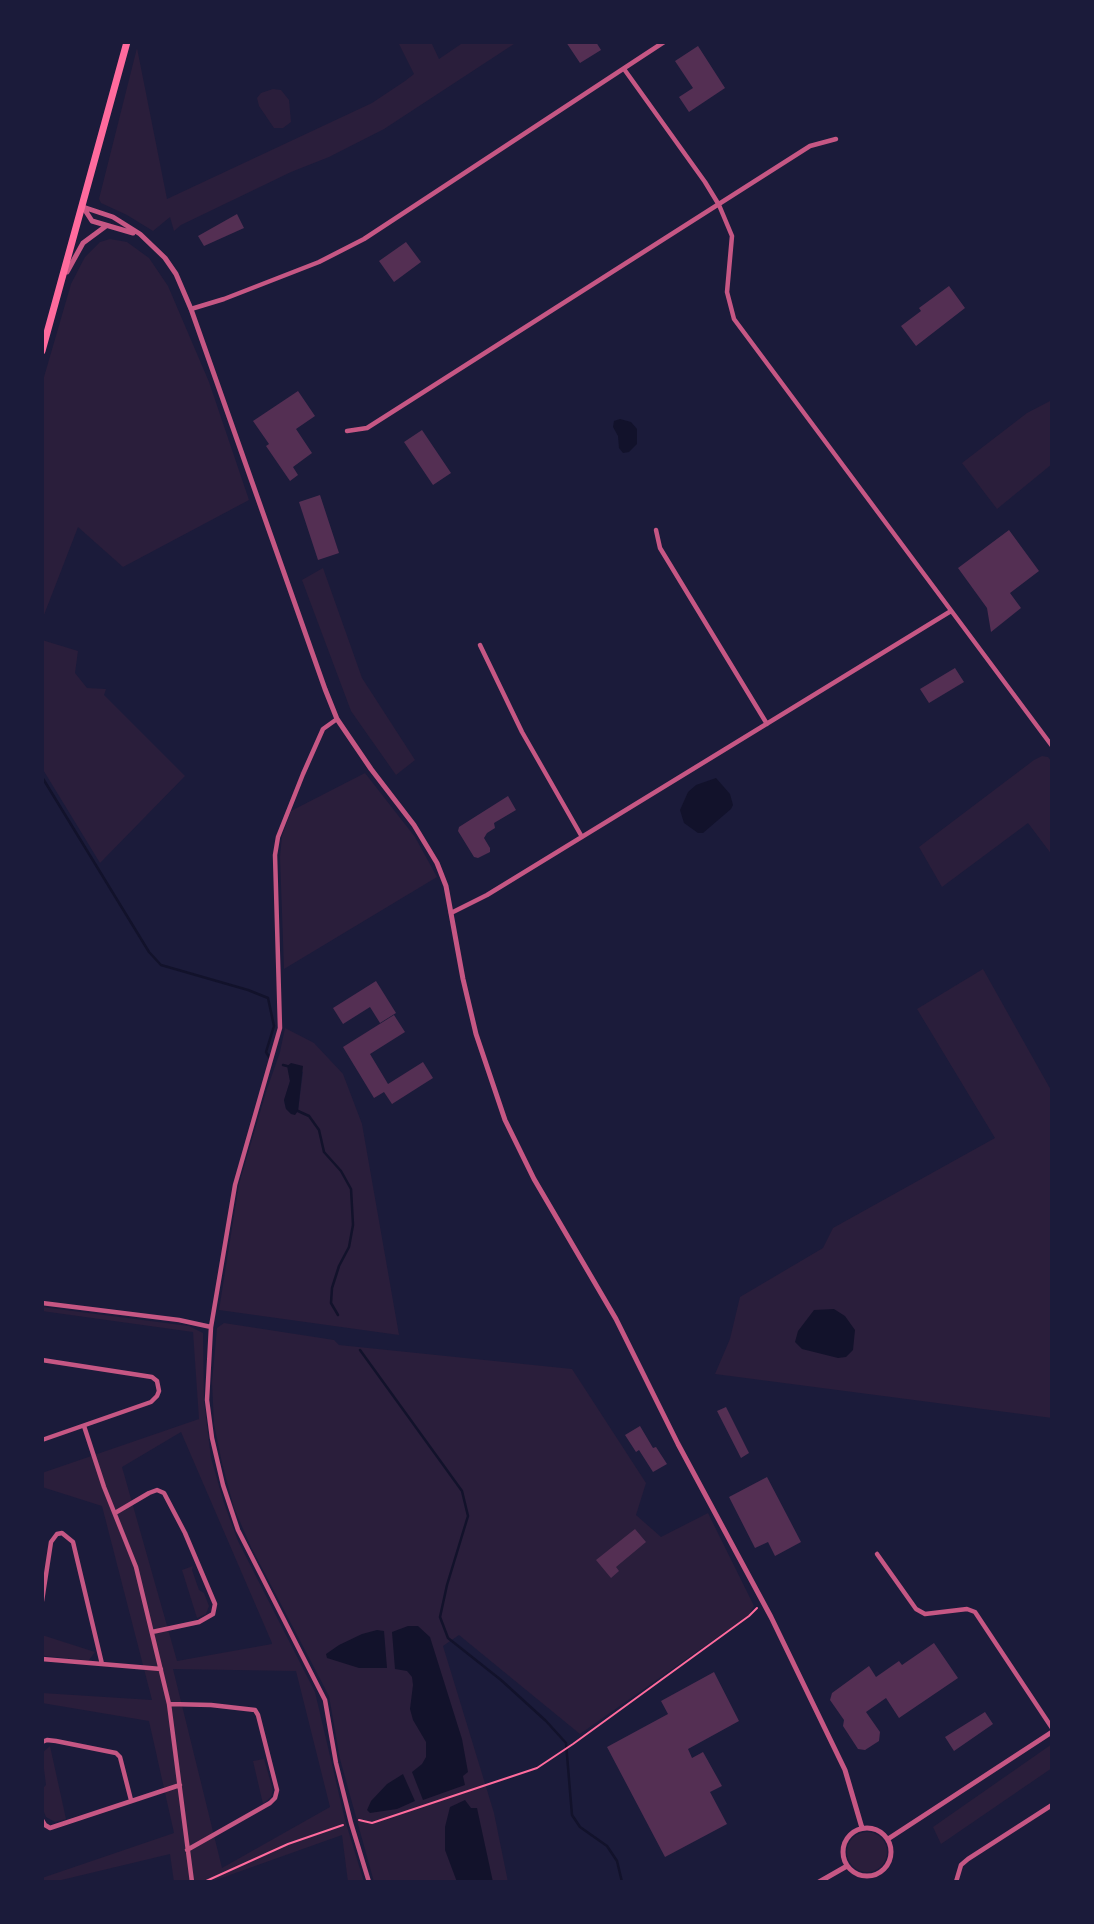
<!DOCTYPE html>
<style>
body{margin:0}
#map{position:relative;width:1094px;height:1924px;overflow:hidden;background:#1b1b3a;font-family:Lato,sans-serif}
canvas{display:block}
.frame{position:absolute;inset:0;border:44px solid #1b1b3a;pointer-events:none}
</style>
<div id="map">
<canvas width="1094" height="1924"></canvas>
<div class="frame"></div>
</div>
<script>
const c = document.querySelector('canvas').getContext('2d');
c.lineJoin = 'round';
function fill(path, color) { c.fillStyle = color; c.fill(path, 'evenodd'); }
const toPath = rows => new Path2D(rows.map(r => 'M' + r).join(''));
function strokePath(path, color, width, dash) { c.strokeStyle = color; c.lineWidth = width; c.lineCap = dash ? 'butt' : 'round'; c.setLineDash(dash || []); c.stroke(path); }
fill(toPath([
 [398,42,431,42,439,59,464,42,517,42,384,129,329,157,291,172,181,225,174,231,170,217,153,231,127,215,101,203,99,199,137,48,167,199,372,103,405,81,414,74],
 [273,89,281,90,289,100,291,122,283,128,274,128,259,106,257,98,261,93],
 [110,239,127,242,149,258,168,286,209,382,249,500,123,567,78,527,42,620,42,384,71,284,85,257,100,242],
 [1052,400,1052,464,997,509,962,463,1027,413],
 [323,568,362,678,415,760,396,775,351,711,302,580],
 [42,640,78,651,75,673,87,688,106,689,104,695,185,776,100,863,42,768],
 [1042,756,1048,757,1052,762,1052,855,1028,823,942,887,919,847,1034,760],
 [365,773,415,837,437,877,284,969,280,857,282,836,291,811],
 [983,969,1052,1092,1052,1418,715,1374,730,1339,740,1297,823,1248,833,1228,995,1138,917,1009],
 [285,1028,314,1043,343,1074,362,1124,399,1335,219,1310,239,1184,266,1092,280,1052],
 [288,1069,303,1072,298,1111,286,1109,284,1101,290,1081],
 [42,1307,189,1326,203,1333,204,1401,211,1458,224,1503,238,1541,315,1692,345,1820,364,1882,348,1882,342,1835,210,1882,174,1882,170,1854,53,1882,42,1882,42,1878,174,1833,149,1721,42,1703,42,1693,152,1700,102,1506,42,1487,42,1473,199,1419,193,1332,42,1311],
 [181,1432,272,1643,272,1644,177,1661,122,1467],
 [173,1669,296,1671,330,1807,222,1868],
 [224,1323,334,1340,339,1345,572,1369,646,1483,636,1515,661,1537,708,1513,754,1606,749,1615,580,1734,459,1635,443,1646,494,1813,508,1882,374,1882,340,1759,329,1696,251,1547,234,1508,222,1463,214,1424,212,1382,217,1328],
 [193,1566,192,1570,199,1590,204,1593,209,1606,206,1614,197,1618,182,1570],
 [42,1635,95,1652,89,1660,82,1660,45,1656,42,1654],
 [1052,1744,1052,1768,941,1844,933,1827],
 [50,1746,66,1819,55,1822,46,1817,44,1812,43,1788,46,1785,42,1753],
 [264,1759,273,1790,271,1797,263,1804,253,1761],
 '847 1852a20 20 0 1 1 40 0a20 20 0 1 1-40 0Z'
]), '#2a1e3b');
fill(toPath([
 [620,419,631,422,637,429,637,444,629,452,623,453,619,448,618,436,613,427,614,421],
 [716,778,730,794,733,805,731,809,703,833,698,833,684,823,680,810,688,792,696,785],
 [291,1063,303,1066,298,1111,295,1115,291,1114,286,1109,284,1100,290,1081,287,1066],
 [834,1309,845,1316,855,1330,853,1350,846,1357,838,1358,802,1349,795,1342,798,1331,814,1310],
 [408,1626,418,1626,430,1637,462,1739,468,1772,463,1776,465,1785,423,1800,412,1772,422,1764,426,1757,426,1742,413,1720,410,1709,413,1685,412,1677,407,1671,395,1669,392,1632],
 [377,1630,384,1631,387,1668,359,1668,327,1658,326,1654,339,1645,362,1634],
 [403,1774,415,1801,397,1809,370,1813,367,1810,371,1801,387,1784],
 [465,1800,471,1808,477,1808,493,1882,457,1882,445,1850,445,1827,450,1807]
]), '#12122b');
strokePath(toPath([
 [42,777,149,952,161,965,248,990,268,998,274,1026,266,1052,269,1057],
 [283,1065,287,1066],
 [298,1111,309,1116,319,1130,324,1152,341,1171,351,1189,353,1225,349,1247,339,1266,332,1288,331,1303,338,1315],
 [360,1350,462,1491,468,1516,447,1585,440,1617,448,1638,501,1680,546,1721,566,1743,572,1815,580,1827,607,1846,617,1861,622,1882]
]), '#12122b', 2.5);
fill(toPath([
 [566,42,596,42,601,50,580,63],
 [698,46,725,88,689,112,679,97,693,88,675,61],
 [237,214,244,228,204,246,198,236],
 [406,242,421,262,394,282,379,261],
 [949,286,965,308,916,346,901,326,921,311,919,308],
 [298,391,315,416,296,429,312,453,293,467,298,475,290,481,266,446,269,444,253,421],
 [422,430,451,473,433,485,404,442],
 [320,495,339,553,318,560,299,502],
 [1009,530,1039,571,1010,593,1021,608,991,632,987,608,958,568],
 [955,668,964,682,929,703,920,689],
 [508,796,516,810,494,823,495,828,487,833,484,838,490,848,490,852,478,858,474,857,458,831,459,827],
 [376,981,396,1013,380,1023,370,1007,343,1024,333,1008],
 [394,1015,405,1032,370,1054,388,1084,423,1062,433,1078,392,1104,384,1092,374,1098,343,1047],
 [726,1407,749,1453,741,1458,717,1411],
 [640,1426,653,1448,656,1447,667,1464,653,1472,639,1450,636,1452,625,1435],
 [767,1477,801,1542,775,1556,768,1542,755,1548,729,1497],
 [635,1529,646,1542,616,1567,619,1571,611,1578,596,1560],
 [934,1643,958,1678,899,1718,886,1698,866,1712,880,1732,879,1741,865,1750,858,1749,843,1726,844,1720,830,1700,832,1693,869,1666,876,1677,899,1661,902,1665],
 [714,1672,739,1721,688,1749,692,1758,703,1752,722,1786,710,1792,727,1824,665,1857,607,1747,668,1714,661,1701],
 [985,1712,993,1724,954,1751,945,1737]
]), '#542f53');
strokePath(toPath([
 [359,1820,372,1823,537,1768,573,1744,749,1616,757,1608],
 [204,1882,288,1844,343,1825]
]), '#ff6b9d', 2);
strokePath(toPath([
 [624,69,705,182,719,205,732,236,727,292,734,319,1052,746],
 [191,309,224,299,319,262,364,239,664,42],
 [347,431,367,428,810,146,836,139],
 [656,530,660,548,767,724],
 [480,645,522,732,582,837],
 [337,719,323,729,303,774,278,837,275,855,280,1028,235,1185,211,1327,207,1400,212,1438,223,1485,238,1530,325,1700,336,1763,351,1823,369,1882],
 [451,913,487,895,951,611],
 [42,1303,179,1320,211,1327],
 [42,1360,152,1377,157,1381,159,1391,157,1396,151,1402,42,1440],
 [84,1426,104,1487,136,1567,169,1704,192,1882],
 [115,1513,149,1493,157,1490,164,1493,185,1533,215,1604,213,1614,199,1622,152,1632],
 [877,1554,916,1609,925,1614,967,1609,975,1612,1052,1728],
 [42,1601,51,1542,57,1534,62,1533,73,1542,102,1664],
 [42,1659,161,1669],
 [169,1704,211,1705,255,1710,258,1715,277,1790,275,1798,270,1803,187,1850],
 [42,1742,47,1740,56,1741,116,1753,120,1757,131,1800],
 [42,1820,45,1825,50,1828,180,1785],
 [956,1882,961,1865,968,1859,1052,1805]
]), '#c65784', 4.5);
strokePath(toPath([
 [83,207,113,217,140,234,165,258,176,274,191,309,325,689,337,719,371,769,414,825,437,863,446,886,463,979,476,1034,505,1120,534,1179,616,1319,678,1444,771,1617,845,1770,862,1828],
 [83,207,92,221,133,233],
 [67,272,83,243,106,226],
 '843 1852a24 24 0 1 1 48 0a24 24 0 1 1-48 0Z',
 [888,1839,1052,1732],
 [819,1882,847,1866]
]), '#c65784', 5);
strokePath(toPath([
 [42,351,127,42]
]), '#ff6b9d', 7);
</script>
